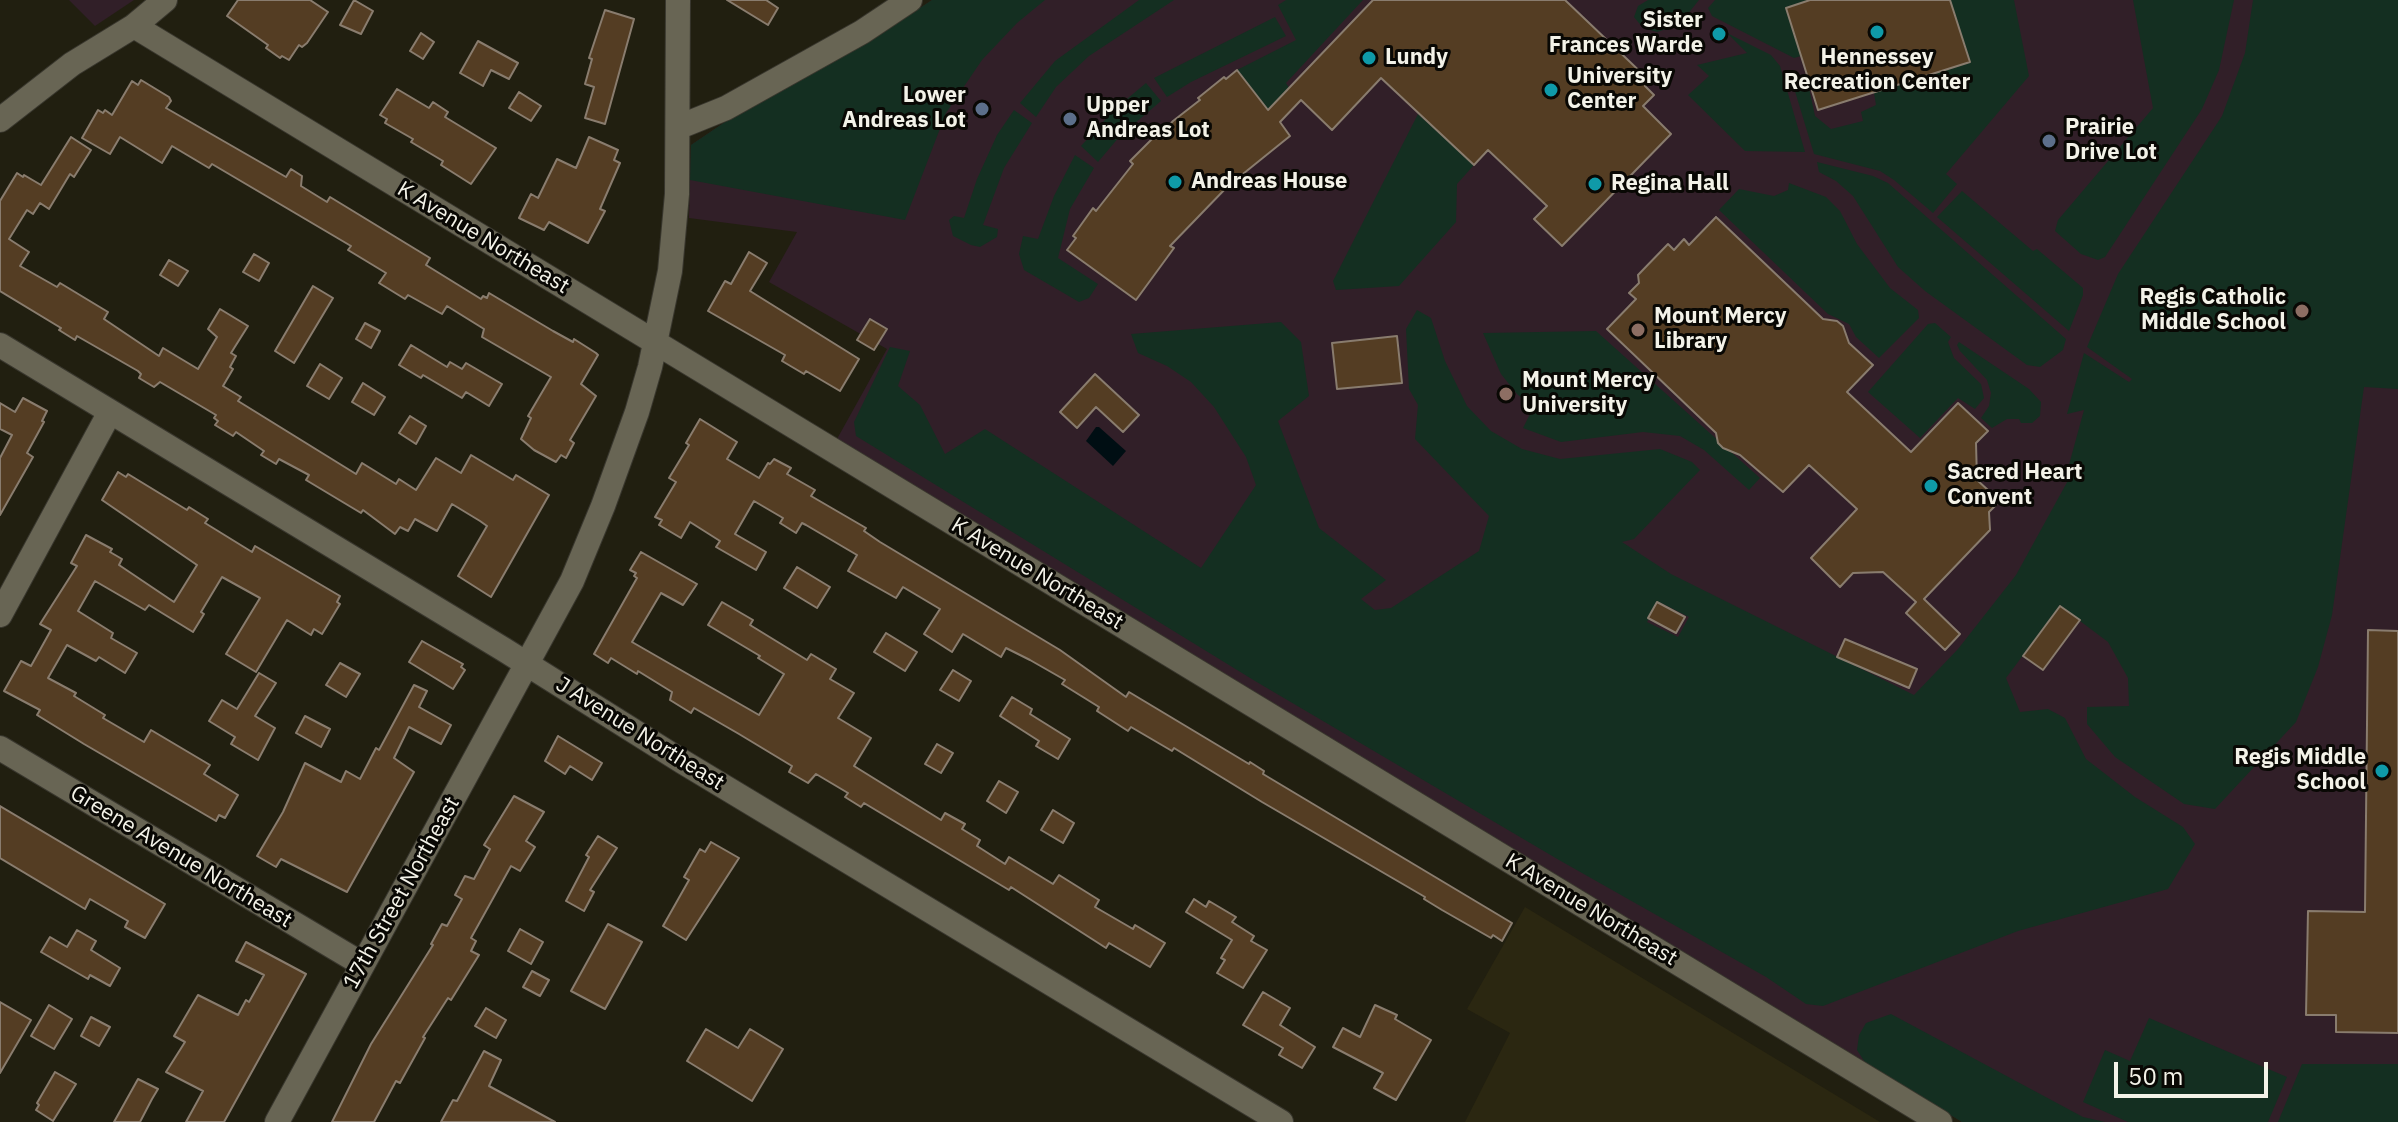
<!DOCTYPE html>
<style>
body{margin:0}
#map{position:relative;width:2398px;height:1122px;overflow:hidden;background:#211f10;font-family:"IBM Plex Sans",sans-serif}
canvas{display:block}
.scale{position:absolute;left:2114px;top:1062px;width:154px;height:36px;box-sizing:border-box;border:4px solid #f3f2e8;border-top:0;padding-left:10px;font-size:24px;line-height:28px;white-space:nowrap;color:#f3f2e8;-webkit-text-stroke:6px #090804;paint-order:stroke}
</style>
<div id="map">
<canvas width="2398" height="1122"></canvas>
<div class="scale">50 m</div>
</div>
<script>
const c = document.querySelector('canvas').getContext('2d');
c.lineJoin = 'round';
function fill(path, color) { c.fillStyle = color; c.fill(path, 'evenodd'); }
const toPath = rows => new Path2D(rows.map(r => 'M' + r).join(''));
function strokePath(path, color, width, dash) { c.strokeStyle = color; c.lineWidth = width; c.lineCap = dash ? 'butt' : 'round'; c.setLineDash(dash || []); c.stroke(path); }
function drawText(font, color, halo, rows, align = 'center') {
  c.font = font + ' "IBM Plex Sans",sans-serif'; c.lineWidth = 6; c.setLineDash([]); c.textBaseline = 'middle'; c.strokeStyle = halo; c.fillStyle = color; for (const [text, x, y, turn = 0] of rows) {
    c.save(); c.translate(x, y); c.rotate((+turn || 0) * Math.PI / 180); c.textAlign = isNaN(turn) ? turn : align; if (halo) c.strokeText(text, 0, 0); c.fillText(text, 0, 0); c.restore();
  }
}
fill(toPath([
 [1525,907,1880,1122,1465,1122,1510,1033,1467,1009]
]), '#2b2711');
fill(toPath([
 [69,0,134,0,95,26],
 [932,0,2398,0,2398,1122,1962,1122,837,439,887,349,769,282,797,232,689,218,691,145,728,120,893,26]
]), '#311f28');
fill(toPath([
 [932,0,1045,0,1017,23,982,60,946,113,905,220,690,180,691,145,728,120,893,26],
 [1139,0,1174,0,1089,56,1056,87,1036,117,1020,103,1055,61],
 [1286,0,1363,0,1286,83,1292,92,1271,113,1237,70,1296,40,1278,5],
 [1648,0,1699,0,1679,25,1657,32,1643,28,1634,17,1638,6],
 [1715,0,1810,0,1786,8,1801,56,1794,58,1712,16,1708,8],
 [1950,0,2014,0,2029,76,1946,174,1957,184,1933,213,1894,180,1880,171,1814,154,1791,78,1793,71,1809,88,1815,116,1831,129,1863,121,1861,112,1876,105,1874,93,1970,62],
 [2133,0,2234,0,2219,70,2202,109,2105,257,2098,260,2081,254,2055,231,2058,220,2153,108],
 [2253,0,2398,0,2398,389,2364,387,2332,615,2318,667,2296,722,2215,809,2184,804,2115,757,2087,724,2087,707,2129,706,2128,678,2108,642,2060,606,2006,678,2020,712,2048,709,2065,718,2086,759,2135,797,2183,827,2195,844,2168,889,2018,931,1823,1006,1806,1004,1766,977,1559,860,1255,681,856,436,854,422,890,347,910,351,898,386,920,405,945,454,985,429,1201,568,1256,485,1246,457,1214,407,1191,382,1167,366,1138,353,1131,334,1281,322,1301,342,1309,396,1278,421,1292,458,1319,528,1386,580,1361,599,1375,610,1391,608,1479,551,1489,516,1415,439,1418,405,1409,389,1406,329,1417,310,1431,318,1445,361,1467,406,1491,431,1522,449,1560,459,1660,449,1692,462,1700,470,1634,539,1622,542,1671,574,1914,695,1958,649,2016,575,2071,475,2067,472,2084,410,2067,414,2084,353,2129,382,2132,379,2087,347,2118,274,2222,116,2245,53],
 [1659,602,1689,617,1678,637,1647,622],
 [1275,17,1286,36,1191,82,1167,97,1154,78],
 [1727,33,1771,55,1780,66,1805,152,1745,151,1688,95,1709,76,1697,65,1747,53],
 [1146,83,1161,101,1120,136,1098,162,1081,146,1115,109],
 [1014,110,1032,123,1004,168,983,225,998,229,997,237,980,247,971,245,953,236,949,220,954,216,964,218,977,179,997,135],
 [1418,114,1474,165,1457,184,1456,222,1399,286,1336,290,1333,281],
 [1075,155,1094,168,1070,209,1058,258,1098,284,1089,298,1079,302,1024,270,1019,254,1023,236,1038,239,1054,196],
 [1817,162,1873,176,1888,183,2066,339,2063,350,2040,367,2027,365,1925,291,1898,267,1853,196,1836,181,1819,172],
 [1789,183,1826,197,1840,211,1857,244,1890,288,1918,310,1919,318,1879,358,1856,337,1849,324,1828,314,1719,210,1739,189,1774,196,1788,190],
 [1962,191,2033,251,2037,249,2083,288,2083,295,2069,331,1937,217],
 [1935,323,1951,337,1948,342,1954,358,1981,384,1984,398,1975,409,1958,398,1920,438,1868,392,1928,324],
 [1596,331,1760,478,1749,490,1704,450,1680,436,1643,432,1561,442,1523,428,1533,408,1517,394,1501,374,1483,333],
 [1959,342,2029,389,2041,402,2040,416,2032,423,2021,423,2019,419,2007,419,1992,428,1981,418,1989,406,1991,393,1987,380,1960,351,1957,345],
 [1891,1014,2083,1117,2105,1122,1962,1122,1866,1064,1857,1050,1859,1035,1866,1023],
 [2149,1018,2287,1077,2268,1122,2128,1122,2083,1102,2105,1050,2130,1061],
 [2302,1064,2398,1064,2398,1122,2278,1122]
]), '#142f21');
fill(toPath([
 [1096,427,1099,427,1126,451,1113,466,1086,441]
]), '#000e13');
const building = toPath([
 [238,0,310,0,328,12,307,43,302,47,299,45,289,60,282,56,280,58,266,48,268,45,227,16,238,0],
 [354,0,373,11,361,34,340,25,354,0],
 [727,0,766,0,778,8,768,25,727,0],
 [1373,0,1565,0,1650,81,1645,86,1654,95,1643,106,1671,134,1562,246,1534,219,1547,206,1488,150,1474,165,1381,78,1332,130,1301,100,1280,122,1290,136,1228,186,1170,246,1174,248,1136,300,1067,250,1076,238,1073,236,1093,208,1096,211,1133,164,1130,161,1154,137,1156,139,1173,121,1200,100,1198,98,1224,77,1226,79,1237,70,1268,110,1373,0],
 [1810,0,1950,0,1970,62,1818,110,1786,8,1810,0],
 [605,10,634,19,605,124,585,118,594,87,585,84,592,59,589,58,605,10],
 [421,33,434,42,423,59,410,51,421,33],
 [478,41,518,63,509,79,491,70,483,86,460,73,478,41],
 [141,80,169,97,171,101,166,108,286,177,291,169,302,176,301,186,327,202,330,197,430,258,426,265,481,299,483,296,487,298,489,293,553,331,573,342,574,339,596,353,598,355,581,384,596,396,570,440,574,443,566,458,561,455,556,462,534,450,521,439,531,418,528,416,551,377,482,337,484,329,447,306,442,314,408,295,405,299,379,283,386,273,348,250,351,246,212,164,209,168,172,146,162,163,120,137,110,154,82,138,98,110,103,113,105,110,112,115,132,81,138,85,141,80],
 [397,89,429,108,433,102,448,112,445,117,496,148,471,184,441,165,443,161,411,142,413,139,385,123,387,119,380,115,397,89],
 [519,92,541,106,531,121,509,108,519,92],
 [71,137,91,150,74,177,70,174,49,209,40,203,33,214,27,210,9,239,29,252,20,266,57,287,60,283,108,312,104,319,159,356,163,348,198,369,217,337,208,329,220,309,248,326,231,353,236,356,230,367,233,369,223,386,241,397,238,401,356,474,362,463,396,484,399,479,416,490,436,458,461,473,471,455,513,480,516,475,549,495,491,597,458,576,487,526,480,521,452,504,437,531,415,519,408,531,400,527,395,534,363,510,361,513,306,480,309,475,279,459,276,464,261,455,264,451,236,432,233,436,215,425,218,421,214,418,216,415,160,382,154,387,139,378,141,374,138,371,77,336,75,340,59,330,61,328,0,291,0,201,17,173,23,177,24,175,41,185,71,137],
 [589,137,618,150,614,160,620,163,600,209,605,211,588,243,549,222,544,230,519,218,531,194,538,198,557,159,576,168,589,137],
 [1716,217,1823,319,1837,321,1843,326,1849,343,1873,365,1847,392,1911,452,1958,403,1988,431,1976,443,1977,480,2000,501,1989,512,1990,530,1924,599,1960,634,1945,650,1906,613,1916,602,1883,572,1853,573,1840,587,1811,558,1857,509,1809,465,1783,492,1740,455,1723,448,1718,443,1716,433,1607,329,1636,299,1629,293,1639,283,1638,275,1668,244,1674,250,1684,239,1689,245,1716,217],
 [749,252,767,263,750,291,859,359,840,391,806,371,804,374,782,361,785,355,708,311,725,281,731,284,749,252],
 [254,254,269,263,259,281,243,272,254,254],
 [169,260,188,271,178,286,160,275,169,260],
 [313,286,333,298,294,363,275,351,313,286],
 [870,319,887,329,874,350,857,340,870,319],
 [365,323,380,331,371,348,356,339,365,323],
 [1397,336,1402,383,1337,389,1332,343,1397,336],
 [411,345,447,367,450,362,462,369,466,363,502,384,489,406,466,392,462,398,423,375,421,378,399,365,411,345],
 [320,364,342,378,329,399,307,386,320,364],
 [1095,374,1139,415,1123,432,1096,407,1077,428,1060,412,1095,374],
 [363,383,385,397,374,415,352,402,363,383],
 [23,398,47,411,42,421,44,422,27,453,33,457,0,515,0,458,12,435,0,429,0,403,15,412,23,398],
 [410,416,426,426,416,444,399,433,410,416],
 [700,419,737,442,727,459,759,478,768,463,770,464,774,459,791,468,787,474,815,490,811,496,866,528,864,531,880,542,1060,650,1126,697,1129,692,1249,764,1250,762,1264,771,1263,774,1512,923,1502,941,1493,935,1491,938,1442,910,1424,899,1425,897,1262,802,1174,748,1172,751,1131,727,1128,731,1097,711,1099,707,1062,684,1065,680,1030,660,1006,648,1001,657,963,634,952,652,924,634,940,609,903,587,896,598,848,571,857,555,806,525,802,523,796,533,780,523,783,518,754,501,735,534,766,552,756,570,716,547,720,541,690,522,681,538,659,525,662,520,655,517,676,482,669,478,689,445,686,443,700,419],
 [118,472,126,477,128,474,187,510,189,507,208,519,205,523,252,552,255,546,340,596,337,602,340,604,322,634,314,629,311,635,287,620,256,672,226,654,260,598,222,577,201,612,204,614,193,632,149,605,145,610,95,581,78,611,113,633,111,638,137,653,125,673,99,657,96,661,67,645,48,678,76,693,74,696,105,715,103,718,144,742,151,730,210,765,204,774,238,795,225,818,219,815,216,821,84,744,37,715,40,710,4,691,21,661,31,666,51,630,40,624,77,566,71,563,86,535,112,549,110,552,122,559,119,565,174,602,197,565,102,500,118,472],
 [641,552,697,584,683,605,661,593,632,642,759,715,784,674,758,658,760,656,708,625,722,602,753,620,750,625,807,660,811,654,836,669,830,679,854,693,838,718,871,738,854,766,941,820,945,813,965,824,962,829,980,840,977,846,1005,864,1009,857,1053,884,1059,875,1099,900,1095,907,1133,929,1135,925,1165,943,1150,967,1109,943,1106,948,1011,887,1009,890,864,803,861,807,845,797,848,793,816,774,808,783,789,772,792,766,739,734,694,708,691,713,670,700,672,692,638,671,637,674,611,658,608,663,594,654,637,578,634,576,636,573,630,570,641,552],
 [797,567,830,587,817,608,784,588,797,567],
 [1657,602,1685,617,1676,633,1648,618,1657,602],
 [2060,606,2080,620,2043,670,2023,656,2060,606],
 [2368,630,2398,631,2398,1033,2336,1032,2336,1015,2306,1015,2308,911,2365,912,2368,630],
 [886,633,917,652,905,671,874,652,886,633],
 [1845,639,1917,669,1909,688,1837,657,1845,639],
 [422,641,463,664,461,667,465,670,453,689,409,662,422,641],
 [340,663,360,674,346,697,326,685,340,663],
 [953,670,971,681,959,701,940,690,953,670],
 [259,673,276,683,255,716,275,728,258,760,231,744,235,737,209,721,222,700,237,709,259,673],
 [414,685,427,691,419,707,451,725,441,744,409,727,394,758,414,772,347,892,281,859,276,867,257,856,283,812,305,763,341,782,346,771,360,779,376,748,379,750,414,685],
 [1012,697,1032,709,1030,714,1070,739,1058,759,1036,746,1039,741,1000,716,1012,697],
 [305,716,330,729,321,747,296,733,305,716],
 [558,736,602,763,592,780,570,766,565,774,545,761,558,736],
 [937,744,953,753,941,773,925,764,937,744],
 [999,781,1018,792,1006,813,987,801,999,781],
 [514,796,544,812,526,841,535,847,520,871,511,866,471,938,476,941,471,951,479,955,451,1000,448,998,423,1037,425,1038,400,1083,396,1081,374,1122,332,1122,371,1044,433,945,431,944,442,924,447,926,462,899,455,895,465,876,474,879,490,849,484,845,514,796],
 [0,806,165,904,145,938,125,927,128,921,90,899,85,909,0,858,0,806],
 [1053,810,1074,823,1063,843,1041,830,1053,810],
 [598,836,617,848,590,890,594,892,584,911,566,901,589,857,586,855,598,836],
 [711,842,739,858,686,940,663,926,689,880,684,877,700,849,705,852,711,842],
 [1194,899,1206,907,1209,901,1236,917,1232,922,1254,936,1251,941,1267,950,1243,988,1217,973,1225,960,1221,958,1232,940,1186,912,1194,899],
 [608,924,642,942,605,1009,571,991,608,924],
 [520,929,543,942,531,964,508,951,520,929],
 [77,930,96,941,91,950,120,968,110,986,90,975,88,979,41,952,50,937,67,947,77,930],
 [246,942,306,974,224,1122,186,1122,203,1091,166,1072,185,1042,174,1036,198,995,238,1015,246,1000,249,1002,264,975,236,961,246,942],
 [532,971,549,980,540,996,523,987,532,971],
 [1263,992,1290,1008,1280,1025,1315,1047,1302,1068,1279,1055,1283,1048,1243,1025,1263,992],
 [0,1002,31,1020,0,1073,0,1002],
 [49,1005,72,1019,54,1049,31,1036,49,1005],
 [1375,1005,1397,1015,1395,1019,1431,1040,1396,1100,1374,1088,1383,1073,1333,1047,1343,1028,1360,1037,1375,1005],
 [486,1008,506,1020,496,1038,475,1026,486,1008],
 [91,1017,110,1027,99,1046,81,1036,91,1017],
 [706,1029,738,1048,750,1029,783,1049,752,1101,687,1061,706,1029],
 [484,1051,501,1060,489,1086,555,1122,441,1122,453,1100,457,1101,484,1051],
 [55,1072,76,1084,53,1121,36,1110,39,1105,37,1103,55,1072],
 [138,1079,158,1089,152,1099,140,1122,114,1122,138,1079]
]);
fill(building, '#543d23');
strokePath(building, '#897c6e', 2);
const minor = toPath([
 [134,26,1940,1122],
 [0,120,72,64,134,26,165,0],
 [679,127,726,108,862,32,910,0],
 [0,345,503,649,683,762,1281,1122],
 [0,615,110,412],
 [0,748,362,964],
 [277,1122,572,581,603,506,637,412,650,367,670,271,677,194,678,0]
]);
strokePath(minor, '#39372e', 26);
strokePath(minor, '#686554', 24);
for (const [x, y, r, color] of [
 [1877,32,8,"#0f9aa8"],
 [1719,34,8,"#0f9aa8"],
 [1369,58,8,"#0f9aa8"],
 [1551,90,8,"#0f9aa8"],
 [982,109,8,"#5c6f8a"],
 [1070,119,8,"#5c6f8a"],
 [2049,141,8,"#5c6f8a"],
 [1175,182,8,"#0f9aa8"],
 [1595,184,8,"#0f9aa8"],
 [2302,311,8,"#8d6e63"],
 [1638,330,8,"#8d6e63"],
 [1506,394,8,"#8d6e63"],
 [1931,486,8,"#0f9aa8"],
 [2382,771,8,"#0f9aa8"]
]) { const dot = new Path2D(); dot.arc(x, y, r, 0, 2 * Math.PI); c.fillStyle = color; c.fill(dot); strokePath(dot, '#090804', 3); }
drawText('bold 22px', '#f3f2e8', '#090804', [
 ["Sister",1703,21,"right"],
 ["Frances Warde",1703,46,"right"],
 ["Lundy",1385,58],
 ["Hennessey",1877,58,"center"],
 ["Recreation Center",1877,83,"center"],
 ["University",1567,77],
 ["Center",1567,102],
 ["Lower",966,96,"right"],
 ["Andreas Lot",966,121,"right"],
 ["Upper",1086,106],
 ["Andreas Lot",1086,131],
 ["Prairie",2065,128],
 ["Drive Lot",2065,153],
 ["Andreas House",1191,182],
 ["Regina Hall",1611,184],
 ["Regis Catholic",2286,298,"right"],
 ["Middle School",2286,323,"right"],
 ["Mount Mercy",1654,317],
 ["Library",1654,342],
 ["Mount Mercy",1522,381],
 ["University",1522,406],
 ["Sacred Heart",1947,473],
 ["Convent",1947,498],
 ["Regis Middle",2366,758,"right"],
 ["School",2366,783,"right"]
], 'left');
drawText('22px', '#f3f2e8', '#090804', [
 ["K Avenue Northeast",483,238,31],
 ["K Avenue Northeast",1037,574,31],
 ["J Avenue Northeast",640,734,32],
 ["Greene Avenue Northeast",181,857,31],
 ["17th Street Northeast",402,893,-61],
 ["K Avenue Northeast",1591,910,31]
]);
</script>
